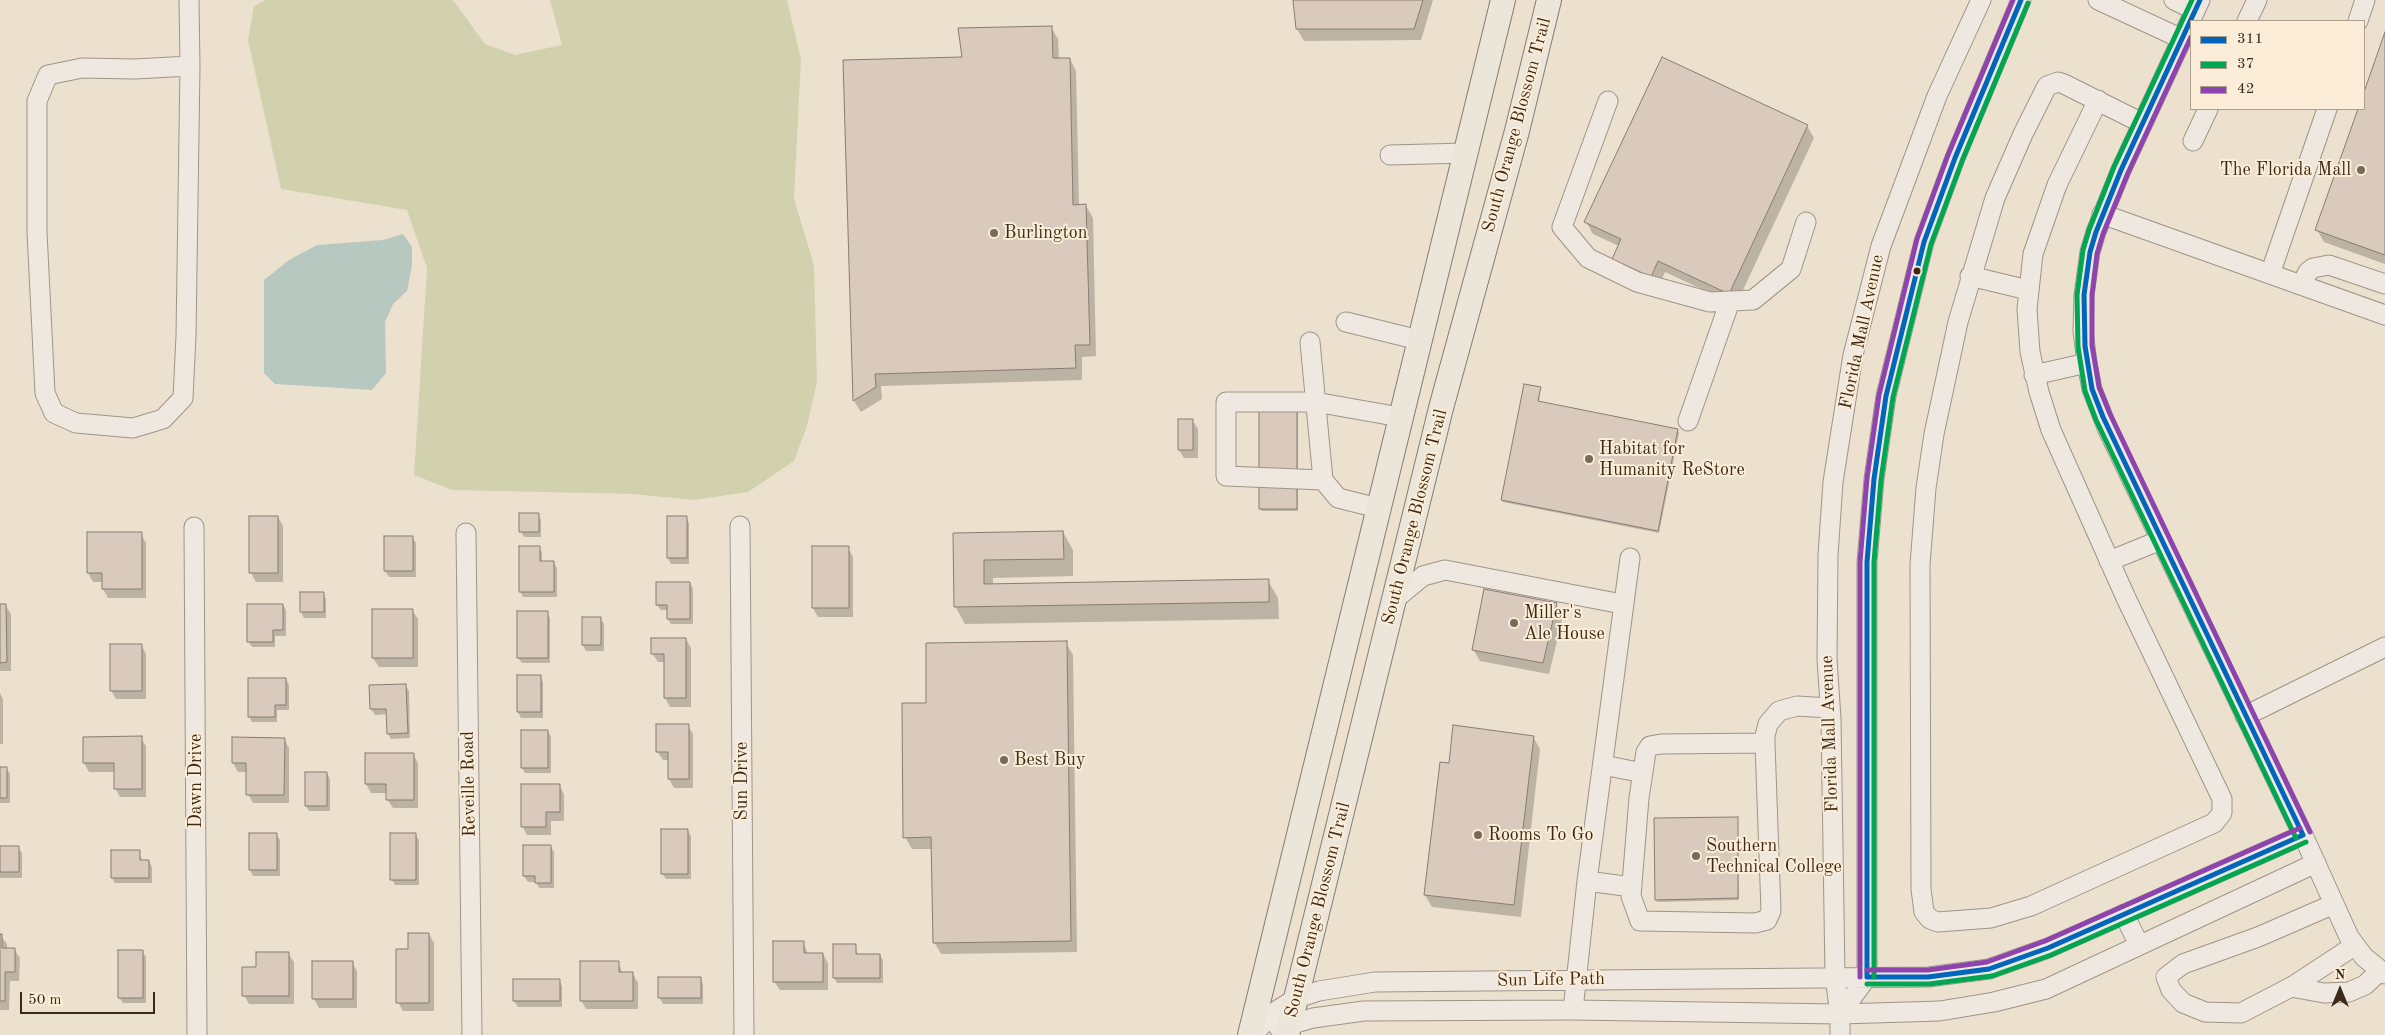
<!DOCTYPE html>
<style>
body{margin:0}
#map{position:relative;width:2385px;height:1035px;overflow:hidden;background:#ece0ce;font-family:"Old Standard TT",serif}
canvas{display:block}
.legend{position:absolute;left:2190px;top:20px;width:175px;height:90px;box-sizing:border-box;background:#fbedd7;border:1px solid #af9f8b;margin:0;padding:6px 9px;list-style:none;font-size:15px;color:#3e2919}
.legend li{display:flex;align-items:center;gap:10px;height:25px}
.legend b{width:25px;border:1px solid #af9f8b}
.north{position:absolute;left:2315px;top:965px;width:50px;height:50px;-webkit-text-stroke:4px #fbedd7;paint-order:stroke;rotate:0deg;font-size:14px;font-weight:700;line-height:20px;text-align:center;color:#3e2919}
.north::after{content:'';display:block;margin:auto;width:18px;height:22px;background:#3e2919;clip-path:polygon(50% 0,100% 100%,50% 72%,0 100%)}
.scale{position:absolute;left:20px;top:992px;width:135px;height:22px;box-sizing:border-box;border:2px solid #3e2919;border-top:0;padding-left:6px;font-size:15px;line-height:18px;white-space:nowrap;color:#3e2919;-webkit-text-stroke:4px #fbedd7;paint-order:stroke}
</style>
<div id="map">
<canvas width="2385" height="1035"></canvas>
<ul class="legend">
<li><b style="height:6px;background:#0065bd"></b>311</li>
<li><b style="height:6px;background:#00a651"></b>37</li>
<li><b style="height:6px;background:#8e44ad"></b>42</li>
</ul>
<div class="north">N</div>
<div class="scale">50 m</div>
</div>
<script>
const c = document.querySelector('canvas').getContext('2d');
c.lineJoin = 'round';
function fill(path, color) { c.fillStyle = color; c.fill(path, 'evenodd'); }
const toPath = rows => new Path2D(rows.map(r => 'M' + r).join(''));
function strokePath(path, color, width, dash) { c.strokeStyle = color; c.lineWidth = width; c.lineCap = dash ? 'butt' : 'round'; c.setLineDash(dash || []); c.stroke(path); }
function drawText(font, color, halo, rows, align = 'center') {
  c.font = font + ' "Old Standard TT",serif'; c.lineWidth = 4; c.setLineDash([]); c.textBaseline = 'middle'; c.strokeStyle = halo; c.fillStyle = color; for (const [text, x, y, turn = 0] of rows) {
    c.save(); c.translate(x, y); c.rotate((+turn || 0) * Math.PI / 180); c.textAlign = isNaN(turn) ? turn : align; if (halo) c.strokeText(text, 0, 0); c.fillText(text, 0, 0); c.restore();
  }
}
fill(toPath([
 [266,0,453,0,485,44,515,55,562,45,550,0,787,0,801,59,794,199,814,265,817,382,807,426,794,461,748,492,694,500,633,494,452,490,414,475,427,268,407,210,281,189,248,40,254,6]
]), '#d2d1ae');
fill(toPath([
 [403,234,412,247,412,265,407,291,393,304,385,322,386,373,372,390,275,384,264,373,264,280,289,260,317,245,383,240]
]), '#b7c8c0');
fill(toPath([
 [1295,0,1433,0,1421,40,1304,41,1297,29],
 [1051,27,1058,39,1059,59,1070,59,1076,71,1079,206,1086,206,1093,218,1096,356,1082,357,1082,380,881,386,882,399,861,412,854,401,845,62,963,58],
 [2385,36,2385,264,2324,242,2317,230,2359,109,2364,109,2364,96],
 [1807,126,1814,138,1736,305,1665,272,1658,288,1620,270,1613,258,1619,246,1593,234,1586,222],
 [1540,388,1539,403,1677,430,1679,433,1659,533,1503,502,1502,500],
 [1298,402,1298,511,1262,511,1260,509],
 [1192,420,1198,429,1198,458,1184,458,1179,450],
 [538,514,541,520,541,537,524,537,521,531],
 [278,517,283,526,283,582,256,582,251,573],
 [668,517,686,517,689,523,689,564,671,564,668,558],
 [1063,532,1073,550,1073,576,993,578,993,585,1268,581,1278,598,1279,619,965,624,955,606,954,534],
 [141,534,146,543,146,598,108,598,103,589,103,582,93,582,88,573],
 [412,537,416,543,416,577,389,577,385,571],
 [539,547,542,553,542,562,553,562,557,568,557,597,523,597,520,591],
 [848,548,853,557,853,617,818,617,813,608],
 [690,583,693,589,693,624,671,624,668,619,668,610,661,610,657,605],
 [323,594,326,599,326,618,304,618,301,612],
 [1556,604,1563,616,1549,674,1480,661,1473,649],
 [0,605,5,605,11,614,11,671,0,671],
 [283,605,286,610,286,636,275,636,275,647,252,647,248,641],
 [412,610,418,619,418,667,379,667,373,658],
 [547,613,550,618,550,663,522,663,518,658],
 [583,618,600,618,604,624,604,651,586,651,583,645],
 [686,639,691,648,691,707,670,707,665,698,665,662,658,662,652,653],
 [1066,643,1073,655,1077,952,941,954,934,942,933,849,912,849,905,837,928,704],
 [141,645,146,654,146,699,116,699,111,690],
 [540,676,543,682,543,718,521,718,518,712],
 [286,679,289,685,289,710,277,710,277,722,252,722,249,716],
 [405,685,409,691,410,738,391,739,388,733,388,714,375,715,371,709],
 [0,693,3,699,3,744,0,744],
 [688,726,693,734,693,788,674,788,669,779,669,760,663,760,657,751],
 [548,731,551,737,551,773,525,773,522,768],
 [1533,737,1540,749,1521,917,1432,907,1425,895,1450,765],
 [84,738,141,738,146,746,146,797,120,797,115,788,115,772,89,772,84,763],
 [284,739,289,748,289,803,253,803,248,794,248,772,238,772,233,763],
 [413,754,418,763,418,808,393,808,387,799,387,793,371,793,366,784],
 [0,769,7,769,10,774,10,803,0,803],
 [327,773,330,779,330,811,309,811,306,806],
 [559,785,564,794,564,821,551,821,551,835,527,835,522,826],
 [1737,819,1739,900,1657,902,1656,899],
 [687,830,691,836,691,879,666,879,662,873],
 [276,834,280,840,280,876,253,876,250,870],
 [415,834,419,840,419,885,395,885,392,880],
 [524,847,551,847,554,852,554,888,539,888,536,882,528,882,524,876],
 [0,848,18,848,22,853,22,878,0,878],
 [139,851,142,861,149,861,152,867,152,883,115,883,112,878],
 [429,934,434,943,434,1011,403,1011,398,1002,409,950],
 [0,935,7,944,7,949,14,949,20,958,19,981,10,981,9,1010,0,1010],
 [803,942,808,954,823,954,828,963,828,990,780,990,774,981],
 [855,946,858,955,880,955,883,961,883,983,837,983,834,978],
 [142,951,146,957,146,1003,123,1003,119,997],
 [288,953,294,962,294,1004,249,1004,244,995,257,968],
 [352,962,357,971,357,1008,319,1008,314,999],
 [618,962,623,974,633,974,638,983,638,1009,586,1009,581,1000],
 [660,978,700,978,703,984,703,1004,663,1004,660,998],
 [514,980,559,980,562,986,562,1007,518,1007,514,1001]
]), '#0003');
const building = toPath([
 [1293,0,1423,0,1414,29,1296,29,1293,0],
 [1052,26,1053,58,1070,58,1073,205,1086,204,1090,345,1075,345,1076,368,875,374,876,387,853,401,843,60,962,57,958,28,1052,26],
 [2385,32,2385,255,2315,230,2358,109,2364,109,2364,92,2385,32],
 [1662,57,1808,125,1729,294,1658,261,1651,277,1612,259,1621,239,1584,222,1662,57],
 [1524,384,1541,387,1538,401,1678,429,1658,531,1501,500,1524,384],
 [1259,398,1297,398,1297,509,1259,509,1259,398],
 [1178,419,1193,419,1193,450,1178,450,1178,419],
 [519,513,539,513,539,532,519,532,519,513],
 [249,516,278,516,278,573,249,573,249,516],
 [667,516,687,516,687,558,667,558,667,516],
 [1063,531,1064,559,984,560,984,584,1269,579,1269,602,954,607,953,533,1063,531],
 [87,532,142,532,142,589,102,589,102,573,87,573,87,532],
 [384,536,413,536,413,571,384,571,384,536],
 [519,546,540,546,540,561,554,561,554,592,519,592,519,546],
 [812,546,849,546,849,608,812,608,812,546],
 [656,582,690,582,690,619,667,619,667,605,656,605,656,582],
 [1484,589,1557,603,1543,663,1472,650,1484,589],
 [300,592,324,592,324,612,300,612,300,592],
 [0,604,6,604,7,662,0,663,0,604],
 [247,604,283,604,283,630,273,630,273,642,247,642,247,604],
 [372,609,413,609,413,658,372,658,372,609],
 [517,611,548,611,548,658,517,658,517,611],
 [582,617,601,617,601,645,582,645,582,617],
 [651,638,686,638,686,698,664,698,664,654,651,654,651,638],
 [1067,641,1071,941,933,943,931,837,903,838,902,703,926,703,926,643,1067,641],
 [110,644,142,644,142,691,110,691,110,644],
 [517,675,541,675,541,712,517,712,517,675],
 [248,678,286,678,286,705,275,705,275,717,248,717,248,678],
 [406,684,408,733,387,734,386,709,370,709,369,685,406,684],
 [656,724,689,724,689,779,668,779,668,752,656,752,656,724],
 [1453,725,1534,736,1514,905,1424,895,1440,762,1449,763,1453,725],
 [521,730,548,730,548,768,521,768,521,730],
 [142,736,142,789,114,789,114,763,83,763,83,737,142,736],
 [232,737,285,738,284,795,246,795,246,763,232,763,232,737],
 [365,753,414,753,414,800,386,800,386,784,365,784,365,753],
 [0,767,7,767,7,798,0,798,0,767],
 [305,772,327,772,327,806,305,806,305,772],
 [521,784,560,784,560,812,546,812,546,827,521,827,521,784],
 [1738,817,1738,898,1655,900,1654,818,1738,817],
 [661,829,688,829,688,874,661,874,661,829],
 [249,833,277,833,277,870,249,870,249,833],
 [390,833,416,833,416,880,390,880,390,833],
 [523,845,551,845,551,883,535,883,535,876,523,876,523,845],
 [0,846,19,846,19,872,0,872,0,846],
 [111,850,140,850,140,860,149,860,149,878,111,878,111,850],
 [408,933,429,933,429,1003,396,1003,396,949,408,949,408,933],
 [0,934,2,934,2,948,15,948,15,972,5,972,5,1001,0,1001,0,934],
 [773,941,804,941,804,953,823,953,823,982,773,982,773,941],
 [833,944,856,944,856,954,880,954,880,978,833,978,833,944],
 [118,950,143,950,143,998,118,998,118,950],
 [256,952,289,952,289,996,242,996,242,967,256,967,256,952],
 [312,961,353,961,353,999,312,999,312,961],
 [580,961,619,961,619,972,633,972,633,1001,580,1001,580,961],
 [658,977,701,977,701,998,658,998,658,977],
 [513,979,560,979,560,1001,513,1001,513,979]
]);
fill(building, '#dacabe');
strokePath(building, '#867c71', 1);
const minor = toPath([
 [189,0,190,66,186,336,183,398,163,419,133,428,76,423,54,413,45,393,37,232,37,101,48,75,82,68,135,69,190,66],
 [2098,0,2182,39],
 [2174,0,2195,10],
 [2200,0,2121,170,2096,232,2090,252,2084,295,2083,331,2087,363,2092,389,2108,430,2303,835,2349,937,2364,957,2385,974],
 [2247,21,2257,0],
 [2358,21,2365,0],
 [2098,100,2057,185,2033,254,2027,309,2030,352,2039,392,2051,430,2126,598,2222,799,2222,813,2214,823,2031,906,1991,918,1938,922,1930,919,1924,912,1921,889,1920,565,1926,488,1934,434,1958,322,1995,198,2023,134,2047,86,2058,82,2064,84,2142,123],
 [1608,101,1562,227,1588,258,1637,282,1710,302,1753,300,1791,269,1806,222],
 [2193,141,2208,109],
 [1390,155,1466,153],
 [2102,214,2385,315],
 [2270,274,2327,109],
 [1970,276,2028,290],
 [2301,285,2308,272,2313,268,2329,265,2385,284],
 [1346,322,1419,340],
 [1310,342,1323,480],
 [2034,375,2087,363],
 [1688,421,1730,301],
 [1378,508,1338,498,1323,480,1226,476,1226,402,1315,402,1400,417],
 [740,526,744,1035],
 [194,527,197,1035],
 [466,533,472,1035],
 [2109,561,2161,540],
 [1394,600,1423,576,1445,570,1622,604],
 [2245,716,2385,647],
 [1765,743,1661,744,1650,746,1646,752,1639,798,1631,896,1640,921,1755,923,1767,920,1771,911,1765,743,1765,736,1768,724,1779,711,1797,706,1830,708],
 [1603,765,1643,773],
 [1587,881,1632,887],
 [2334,904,2258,937,2183,964,2166,977,2171,990,2183,1003,2205,1012,2241,1013,2293,986,2354,946],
 [2124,914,2139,945],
 [2291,987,2324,993,2349,992,2365,985,2380,971],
 [1573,1010,1587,881,1630,558],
 [1840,1014,1867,977,1867,562,1874,479,1886,396,1924,242,1955,158,2021,0],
 [1279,1028,1313,1018,1364,1011,1573,1010,1840,1014,1940,1011,1994,1002,2046,989,2316,863],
 [1252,1035,1276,1011,1297,998,1319,991,1375,982,1928,977,1989,969,2048,948,2303,835],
 [1840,1035,1840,1014,1835,977,1831,719,1827,659,1828,555,1833,482,1853,355,1881,246,1937,96,1981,0]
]);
const major = toPath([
 [1250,1035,1503,0],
 [1287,1035,1441,408,1517,131,1549,0]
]);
strokePath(minor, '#9e9589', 21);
strokePath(major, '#867c71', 26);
strokePath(minor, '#efe8e0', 19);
strokePath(major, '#ece5da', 24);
strokePath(toPath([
 [2200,0,2121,170,2096,232,2090,252,2084,295,2085,346,2092,389,2103,417,2303,835],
 [1867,977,1867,562,1874,479,1886,396,1924,242,1955,158,2021,0],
 [1867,977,1928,977,1989,969,2048,948,2303,835]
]), '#0065bd', 5);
strokePath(toPath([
 [2192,0,2114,167,2089,230,2083,250,2077,295,2078,347,2085,391,2096,420,2296,838],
 [1874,977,1874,562,1881,480,1893,397,1931,244,1962,161,2028,3],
 [1867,984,1929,984,1992,976,2051,955,2306,842]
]), '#00a651', 5);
strokePath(toPath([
 [2191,37,2128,173,2103,234,2097,254,2092,295,2092,345,2099,387,2110,414,2310,832],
 [1867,970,1928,970,1987,962,2045,941,2300,828],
 [1860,977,1860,562,1867,478,1879,395,1917,239,1948,155,2013,0]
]), '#8e44ad', 5);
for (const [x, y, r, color] of [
 [2361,170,5,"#7b6958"],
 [994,233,5,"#7b6958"],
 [1917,271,4.5,"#3e2919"],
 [1589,459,5,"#7b6958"],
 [1514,623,5,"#7b6958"],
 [1004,760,5,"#7b6958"],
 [1478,835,5,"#7b6958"],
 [1696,856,5,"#7b6958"]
]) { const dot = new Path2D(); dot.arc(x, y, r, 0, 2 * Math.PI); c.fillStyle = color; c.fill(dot); strokePath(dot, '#fbedd7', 2); }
drawText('18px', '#3e2919', '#fbedd7', [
 ["South Orange Blossom Trail",1517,125,-75],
 ["Florida Mall Avenue",1862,332,-78],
 ["South Orange Blossom Trail",1415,517,-76],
 ["Florida Mall Avenue",1830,734,-92],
 ["Dawn Drive",196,781,-90],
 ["Sun Drive",742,781,-90],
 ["Reveille Road",469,784,-91],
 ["South Orange Blossom Trail",1318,910,-76],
 ["Sun Life Path",1551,980,-1]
]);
drawText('18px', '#3e2919', '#fbedd7', [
 ["The Florida Mall",2351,170,"right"],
 ["Burlington",1004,233],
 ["Habitat for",1599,449],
 ["Humanity ReStore",1599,470],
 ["Miller's",1524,613],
 ["Ale House",1524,634],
 ["Best Buy",1014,760],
 ["Rooms To Go",1488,835],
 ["Southern",1706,846],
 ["Technical College",1706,867]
], 'left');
</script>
